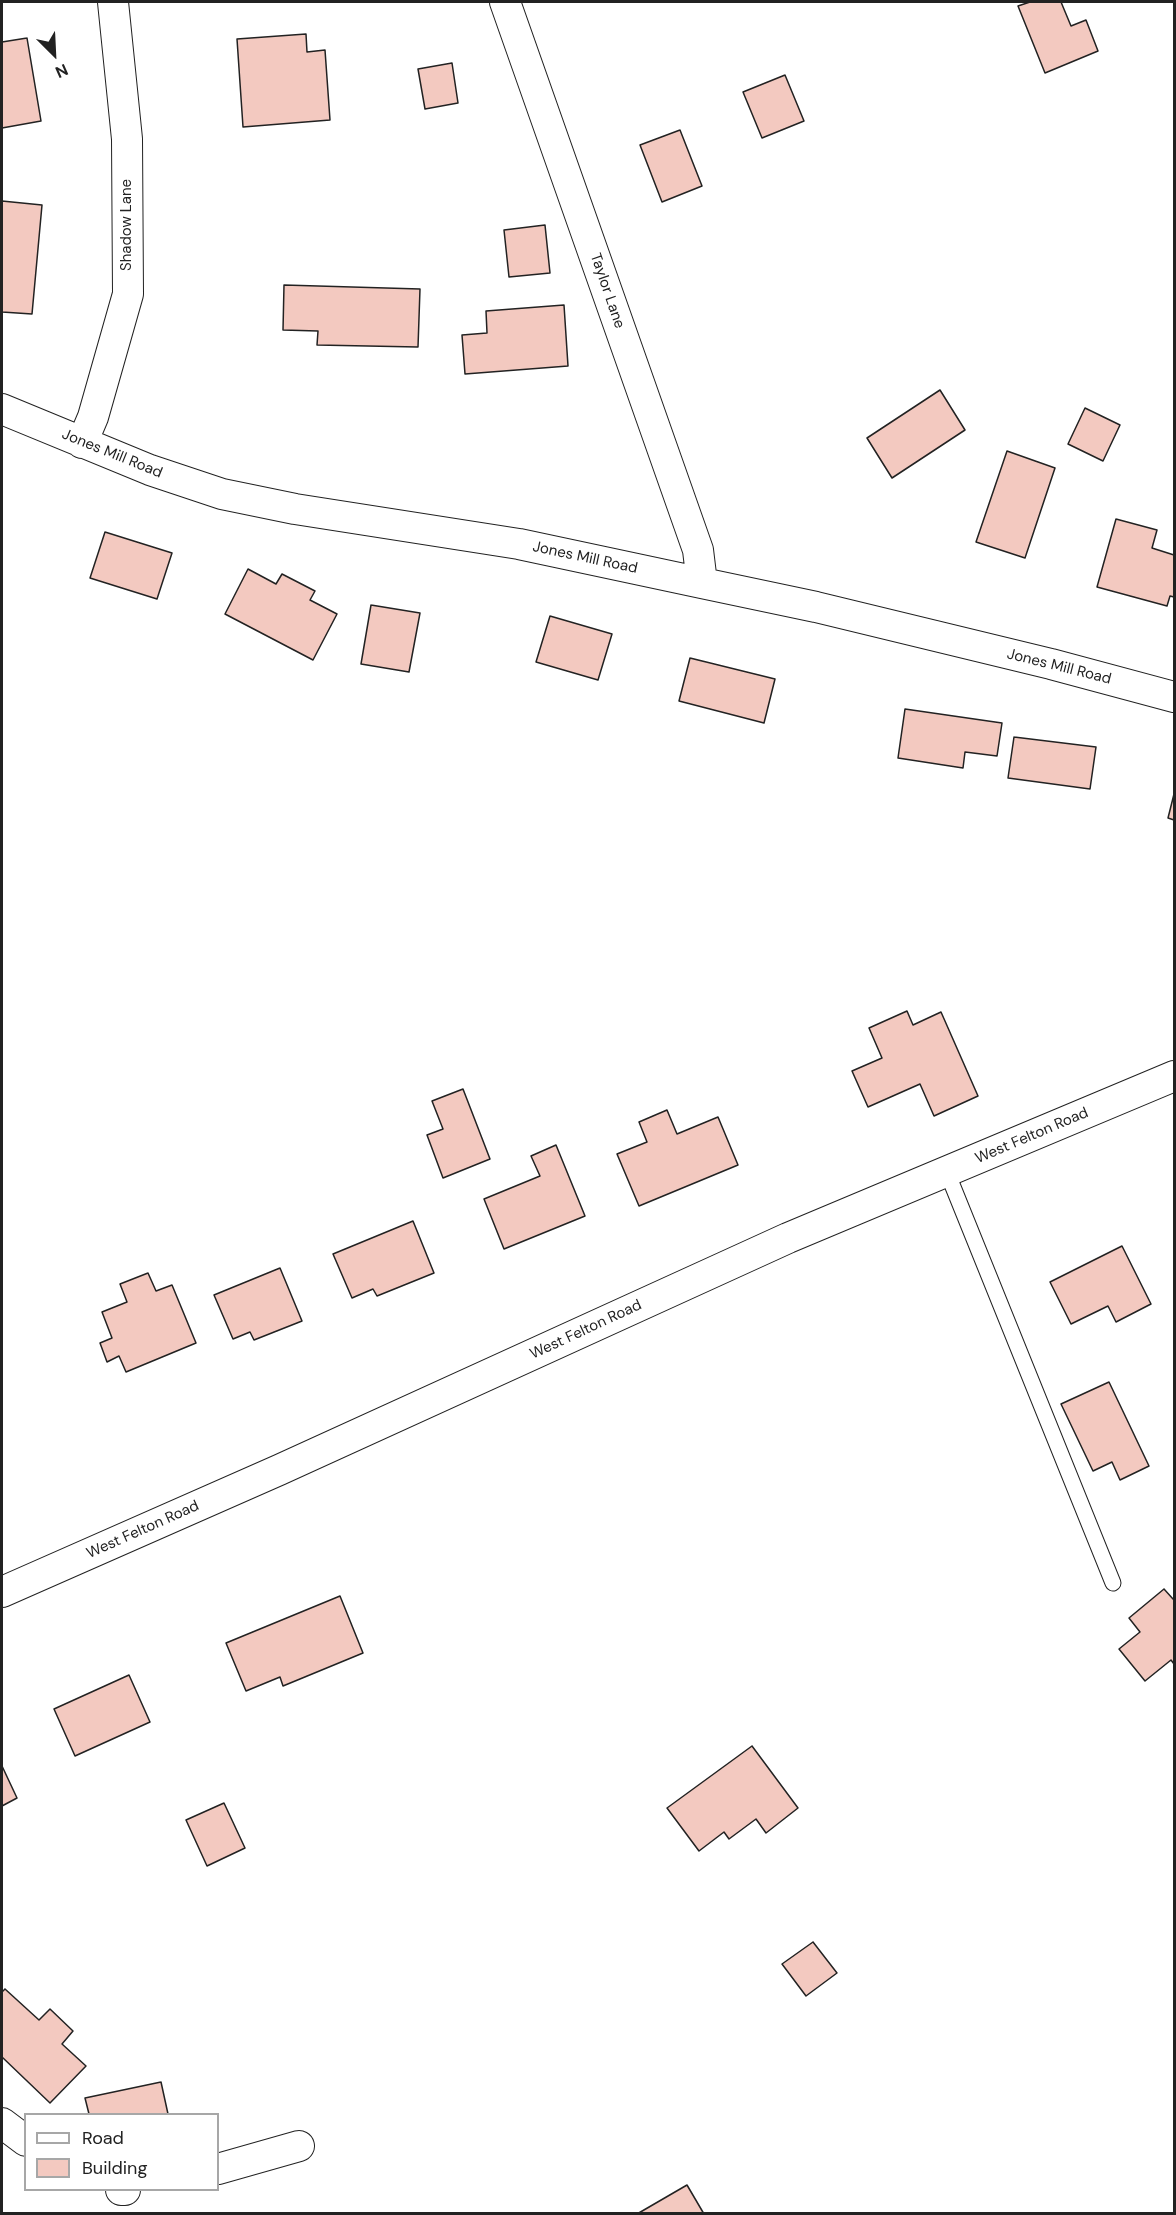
<!DOCTYPE html>
<style>
body{margin:0}
#map{position:relative;width:1176px;height:2215px;overflow:hidden;background:#fff;font-family:"DM Sans",sans-serif}
canvas{display:block}
.frame{position:absolute;inset:0;border:3px solid #222;pointer-events:none}
.legend{position:absolute;left:24px;top:2113px;width:195px;height:78px;box-sizing:border-box;background:#fff;border:2px solid #a7a7a7;margin:0;padding:8px 10px;list-style:none;font-size:18px;color:#222}
.legend li{display:flex;align-items:center;gap:12px;height:30px}
.legend b{width:30px;border:2px solid #a7a7a7}
.north{position:absolute;left:24px;top:24px;width:60px;height:60px;-webkit-text-stroke:4px #fff;paint-order:stroke;rotate:156deg;font-size:16px;font-weight:700;line-height:24px;text-align:center;color:#222}
.north::after{content:'';display:block;margin:auto;width:21px;height:27px;background:#222;clip-path:polygon(50% 0,100% 100%,50% 72%,0 100%)}
</style>
<div id="map">
<canvas width="1176" height="2215"></canvas>
<div class="frame"></div>
<ul class="legend">
<li><b style="height:8px;background:#fff"></b>Road</li>
<li><b style="height:16px;background:#f3c9c0"></b>Building</li>
</ul>
<div class="north">N</div>
</div>
<script>
const c = document.querySelector('canvas').getContext('2d');
c.lineJoin = 'round';
function fill(path, color) { c.fillStyle = color; c.fill(path, 'evenodd'); }
const toPath = rows => new Path2D(rows.map(r => 'M' + r).join(''));
function strokePath(path, color, width, dash) { c.strokeStyle = color; c.lineWidth = width; c.lineCap = dash ? 'butt' : 'round'; c.setLineDash(dash || []); c.stroke(path); }
function drawText(font, color, halo, rows, align = 'center') {
  c.font = font + ' "DM Sans",sans-serif'; c.lineWidth = 4.5; c.setLineDash([]); c.textBaseline = 'middle'; c.strokeStyle = halo; c.fillStyle = color; for (const [text, x, y, turn = 0] of rows) {
    c.save(); c.translate(x, y); c.rotate((+turn || 0) * Math.PI / 180); c.textAlign = isNaN(turn) ? turn : align; if (halo) c.strokeText(text, 0, 0); c.fillText(text, 0, 0); c.restore();
  }
}
const building = toPath([
 [1030,2,1061,2,1071,26,1086,20,1098,51,1045,73,1018,6,1030,2],
 [306,34,307,52,325,50,330,120,243,127,237,39,306,34],
 [27,38,41,121,2,128,2,42,27,38],
 [452,63,458,103,425,109,418,69,452,63],
 [785,75,804,121,762,138,743,92,785,75],
 [680,130,702,186,662,202,640,145,680,130],
 [2,201,42,205,32,314,2,312,2,201],
 [545,225,550,273,509,277,504,230,545,225],
 [284,285,420,289,418,347,317,345,318,331,283,330,284,285],
 [564,305,568,366,465,374,462,335,487,333,486,311,564,305],
 [940,390,965,430,892,478,867,438,940,390],
 [1085,408,1120,425,1103,461,1068,444,1085,408],
 [1007,451,1055,468,1025,558,976,542,1007,451],
 [1116,519,1157,530,1152,548,1174,555,1174,597,1170,596,1167,606,1097,587,1116,519],
 [105,532,172,553,157,599,90,578,105,532],
 [248,569,276,584,282,574,315,591,310,600,337,614,313,660,225,614,248,569],
 [371,605,420,613,409,672,361,664,371,605],
 [550,616,612,634,598,680,536,662,550,616],
 [690,658,775,679,764,723,679,701,690,658],
 [905,709,1002,723,997,756,965,752,963,768,898,758,905,709],
 [1014,737,1096,747,1090,789,1008,778,1014,737],
 [1174,794,1174,820,1168,818,1174,794],
 [907,1011,913,1025,941,1012,978,1096,934,1116,920,1084,868,1107,852,1071,882,1058,869,1028,907,1011],
 [463,1089,490,1159,443,1178,427,1135,443,1129,432,1101,463,1089],
 [667,1110,677,1134,718,1117,738,1165,639,1206,617,1154,647,1142,639,1122,667,1110],
 [556,1145,585,1216,504,1249,484,1199,540,1176,531,1156,556,1145],
 [413,1221,434,1273,377,1296,373,1289,352,1298,333,1254,413,1221],
 [1122,1246,1151,1304,1116,1322,1108,1306,1071,1324,1050,1282,1122,1246],
 [280,1268,302,1321,254,1340,250,1332,233,1339,214,1295,280,1268],
 [148,1273,156,1291,172,1285,196,1343,126,1372,119,1356,107,1362,100,1343,112,1338,102,1312,127,1302,120,1284,148,1273],
 [1109,1382,1149,1466,1120,1480,1112,1462,1093,1471,1061,1404,1109,1382],
 [1164,1589,1173,1599,1174,1598,1174,1664,1171,1660,1145,1681,1119,1649,1140,1632,1129,1618,1164,1589],
 [340,1596,363,1653,283,1686,280,1677,246,1691,226,1643,340,1596],
 [129,1675,150,1722,75,1756,54,1709,129,1675],
 [752,1746,798,1808,766,1833,756,1819,729,1839,724,1832,699,1851,667,1808,752,1746],
 [2,1766,17,1798,2,1806,2,1766],
 [224,1803,245,1848,207,1866,186,1820,224,1803],
 [813,1942,837,1973,806,1996,782,1964,813,1942],
 [5,1989,39,2020,50,2009,73,2031,62,2044,86,2066,50,2103,2,2057,2,1992,5,1989],
 [161,2082,168,2114,89,2114,85,2098,161,2082],
 [687,2185,704,2214,637,2214,687,2185]
]);
fill(building, '#f3c9c0');
strokePath(building, '#222', 1.5);
const service = toPath([
 [947,1172,1113,1583]
]);
const minor = toPath([
 [505,2,698,550,702,583],
 [2,409,150,470,222,494,295,509,519,544,702,583,816,607,1051,664,1174,697],
 [82,443,93,417,128,294,127,139,113,2],
 [2,1592,279,1470,788,1238,1174,1076],
 [2,2123,26,2141],
 [218,2169,299,2146],
 [121,2190,125,2190]
]);
strokePath(service, '#222', 17);
strokePath(minor, '#222', 32);
strokePath(service, '#fff', 15);
strokePath(minor, '#fff', 30);
drawText('15px', '#222', '#fff', [
 ["Shadow Lane",127,225,-90],
 ["Taylor Lane",607,291,71],
 ["Jones Mill Road",112,454,22],
 ["Jones Mill Road",585,558,12],
 ["Jones Mill Road",1059,667,14],
 ["West Felton Road",1032,1136,-23],
 ["West Felton Road",586,1330,-25],
 ["West Felton Road",143,1530,-24]
]);
</script>
